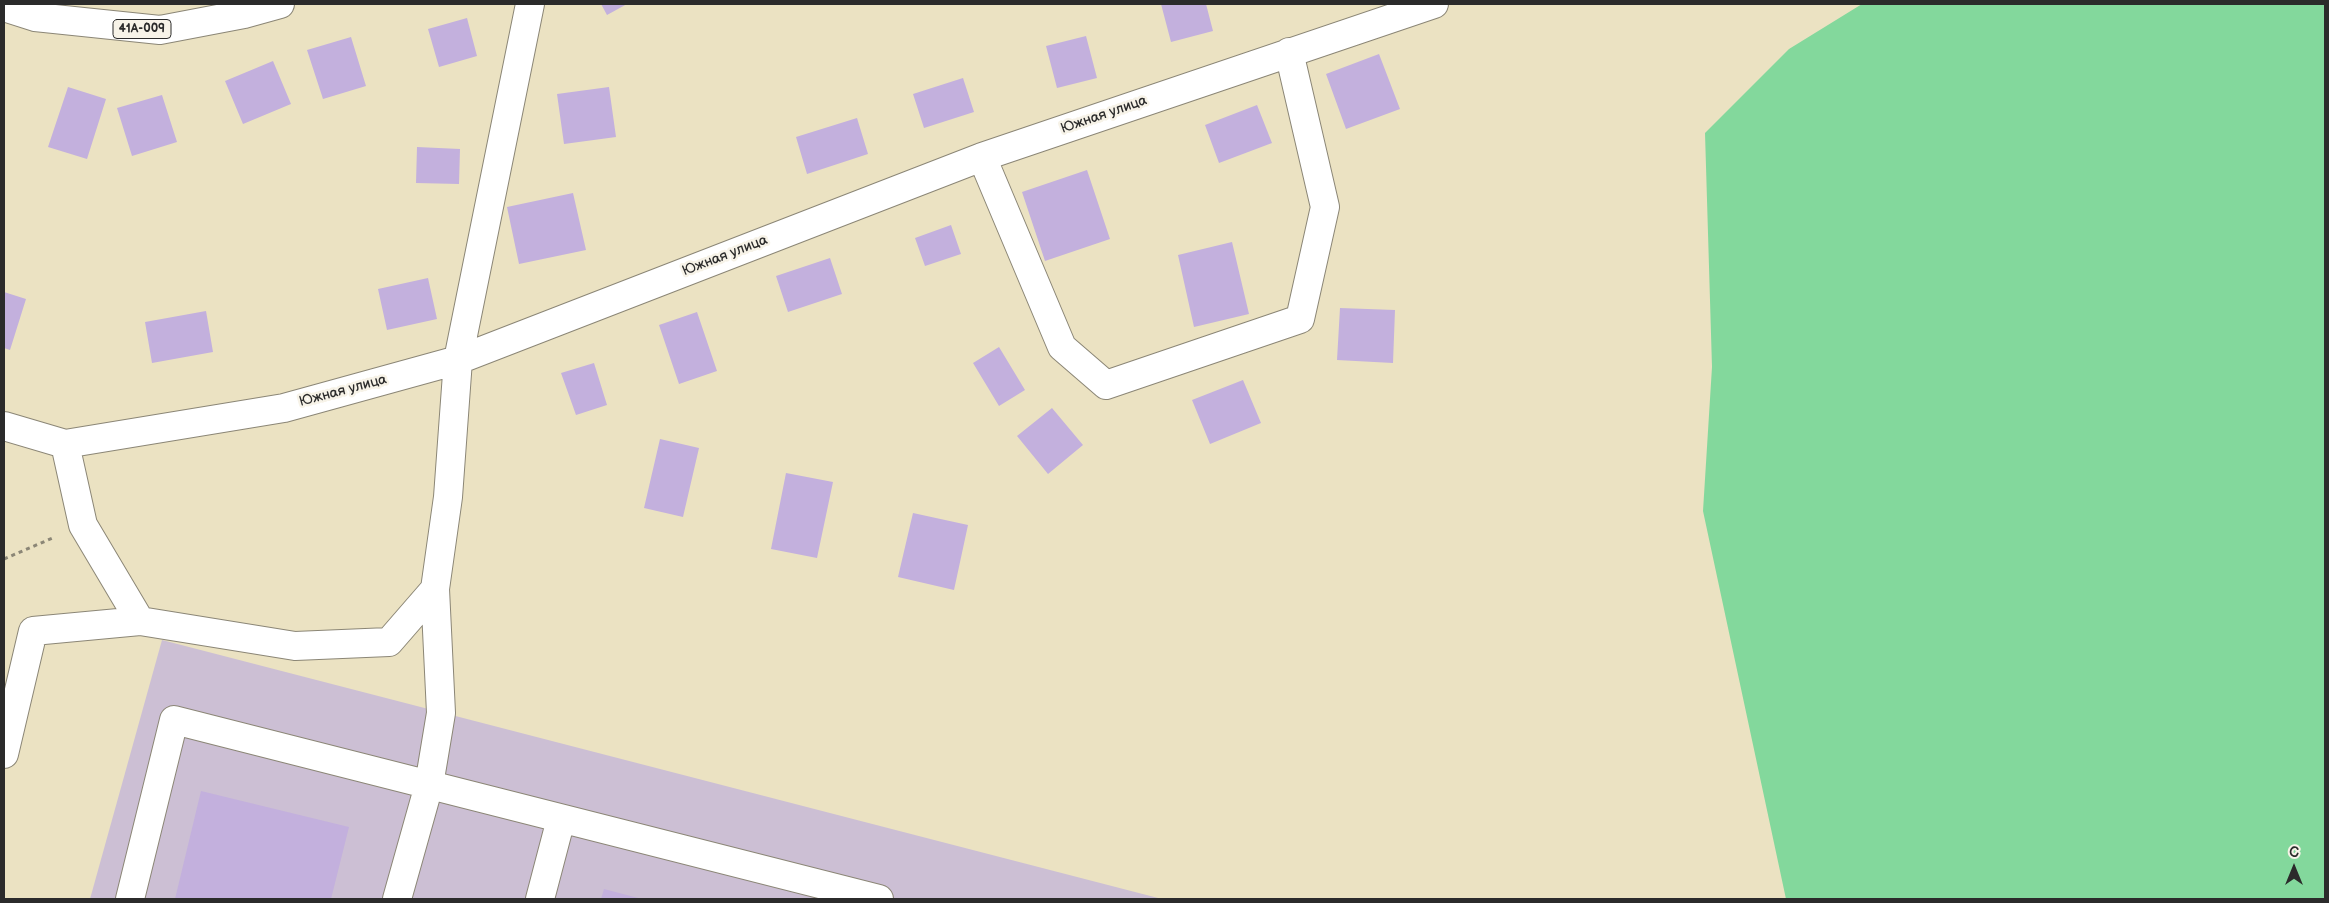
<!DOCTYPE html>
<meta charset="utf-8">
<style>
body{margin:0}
#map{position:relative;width:2329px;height:903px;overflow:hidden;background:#ebe2c2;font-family:"Balsamiq Sans",sans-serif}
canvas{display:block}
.frame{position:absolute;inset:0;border:5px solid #2b2b2b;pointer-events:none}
.north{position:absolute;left:2269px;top:843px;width:50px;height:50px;-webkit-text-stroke:4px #f7f3e8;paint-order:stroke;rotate:0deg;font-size:14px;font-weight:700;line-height:20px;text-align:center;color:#2b2b2b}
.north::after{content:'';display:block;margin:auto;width:18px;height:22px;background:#2b2b2b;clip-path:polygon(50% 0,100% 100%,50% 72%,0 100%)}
</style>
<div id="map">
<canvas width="2329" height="903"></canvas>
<div class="frame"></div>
<div class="north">С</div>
</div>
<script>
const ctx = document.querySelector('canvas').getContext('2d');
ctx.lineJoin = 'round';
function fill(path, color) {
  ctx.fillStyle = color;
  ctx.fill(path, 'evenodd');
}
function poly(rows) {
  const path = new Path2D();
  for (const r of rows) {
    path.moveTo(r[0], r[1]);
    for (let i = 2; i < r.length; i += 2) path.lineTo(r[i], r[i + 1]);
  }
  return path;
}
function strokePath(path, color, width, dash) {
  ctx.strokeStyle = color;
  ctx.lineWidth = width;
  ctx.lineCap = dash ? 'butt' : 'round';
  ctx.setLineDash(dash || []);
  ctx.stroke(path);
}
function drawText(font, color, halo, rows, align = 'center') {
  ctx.font = font + ' "Balsamiq Sans",sans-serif';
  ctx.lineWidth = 5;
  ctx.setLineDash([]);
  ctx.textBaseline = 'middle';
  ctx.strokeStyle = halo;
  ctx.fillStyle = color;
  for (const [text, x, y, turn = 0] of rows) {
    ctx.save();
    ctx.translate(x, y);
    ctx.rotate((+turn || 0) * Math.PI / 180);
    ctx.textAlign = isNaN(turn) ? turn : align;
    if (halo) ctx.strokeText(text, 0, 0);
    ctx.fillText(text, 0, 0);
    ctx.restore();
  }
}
fill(poly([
 [162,640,1162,899,90,899]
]), '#ccbfd4');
fill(poly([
 [1862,4,2325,4,2325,899,1786,899,1703,511,1712,367,1705,133,1789,49]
]), '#83d89c');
fill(poly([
 [601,4,627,4,607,15],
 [1161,4,1206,4,1213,31,1171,42],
 [467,18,477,56,439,67,428,29],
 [1086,36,1097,78,1057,88,1046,46],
 [351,37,366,86,323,99,307,50],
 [1379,54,1400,109,1346,129,1326,74],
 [273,61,291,104,243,124,225,81],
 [963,78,974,112,924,128,913,94],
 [68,87,106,99,87,159,48,147],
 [609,87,616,137,564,144,557,94],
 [162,95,177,142,132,156,117,108],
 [1257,105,1272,143,1219,163,1205,125],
 [857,118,868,154,807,174,796,137],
 [417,147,460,149,459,184,416,183],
 [1087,170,1110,239,1045,261,1022,192],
 [573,193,586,250,519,264,507,207],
 [951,225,961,254,925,266,915,238],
 [1232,242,1249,314,1194,327,1178,255],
 [830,258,842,294,788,312,776,276],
 [428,278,437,319,387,330,378,289],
 [4,292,26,299,10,350,4,348],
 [1340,308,1395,310,1393,363,1337,360],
 [206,311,213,352,152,363,145,322],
 [697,312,717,371,679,384,659,325],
 [999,347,1025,390,999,406,973,363],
 [594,363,607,405,576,415,561,373],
 [1243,380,1261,423,1210,444,1192,400],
 [1052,408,1083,445,1048,474,1017,436],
 [660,439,699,448,683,517,644,508],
 [786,473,833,482,817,558,771,549],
 [913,513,968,525,954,590,898,577],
 [201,791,349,827,331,899,175,899],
 [604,889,642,899,601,899]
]), '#c3b0dd');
const minor = poly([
 [982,157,1062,347,1106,385,1300,319,1325,207,1289,52],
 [4,426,65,444,284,408,458,360,982,157,1434,4],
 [65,444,83,525,140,621,295,646,389,642,435,589,448,497,458,360,530,4],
 [4,754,33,631,140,621],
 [130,899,174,720,879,899],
 [397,899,429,785,441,713,435,589],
 [540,899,561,819]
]);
const major = poly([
 [4,7,35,17,160,30,244,14,280,4]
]);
strokePath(minor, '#8b8676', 30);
strokePath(major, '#8b8676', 30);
strokePath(poly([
 [4,559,55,537]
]), '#8b8676', 3, [4, 4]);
strokePath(minor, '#fff', 28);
strokePath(major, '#fff', 28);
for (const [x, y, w] of [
 [142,29,58]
]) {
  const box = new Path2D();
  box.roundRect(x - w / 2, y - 9.5, w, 19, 4);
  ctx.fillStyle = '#f7f3e8';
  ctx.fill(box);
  strokePath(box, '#2b2b2b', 1);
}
drawText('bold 12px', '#2b2b2b', null, [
 ["41А-009",142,29]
]);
drawText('14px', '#2b2b2b', '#f7f3e8', [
 ["Южная улица",1104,115,-19],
 ["Южная улица",725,256,-21],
 ["Южная улица",343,391,-15]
]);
</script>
